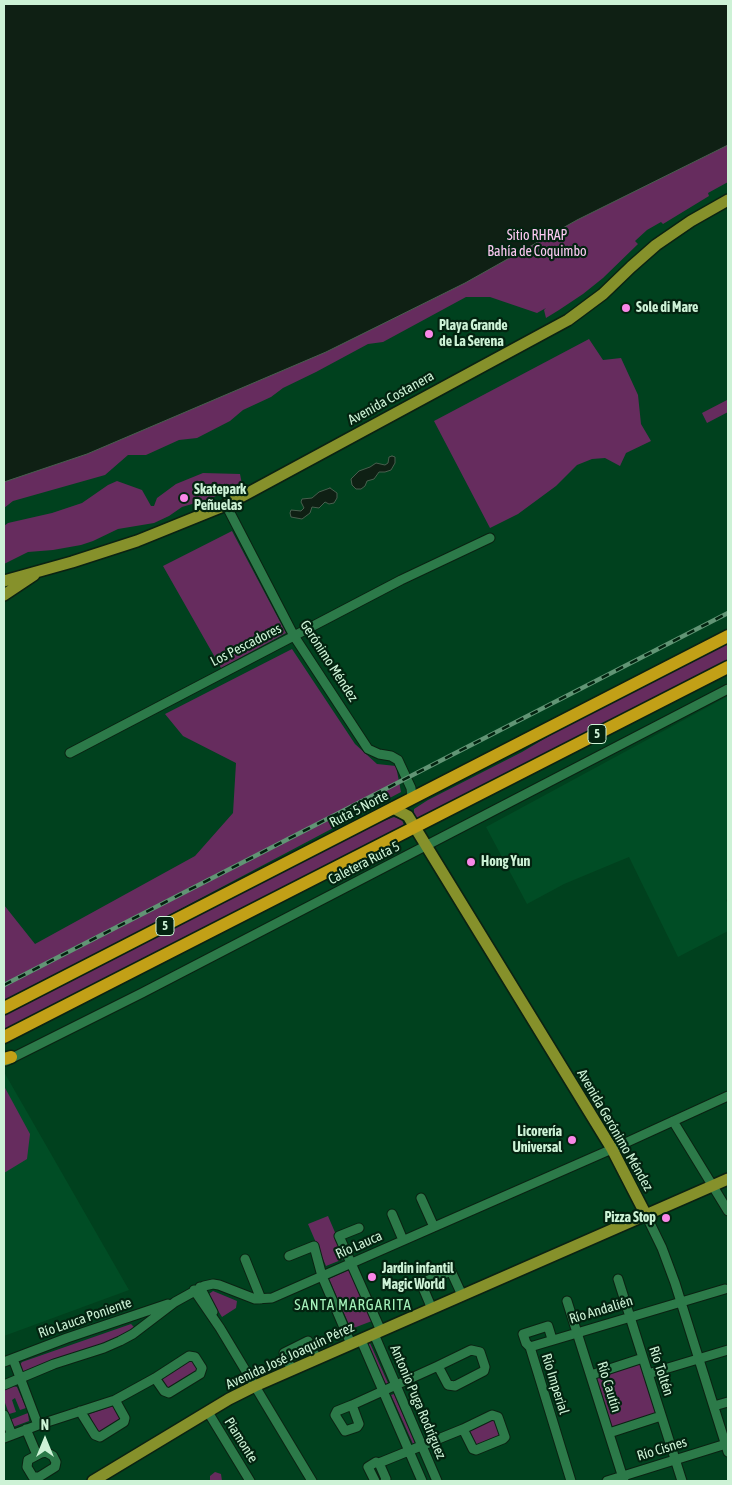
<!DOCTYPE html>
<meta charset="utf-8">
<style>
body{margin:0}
#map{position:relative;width:732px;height:1485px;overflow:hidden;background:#00411e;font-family:"Asap Condensed",sans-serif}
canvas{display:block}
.frame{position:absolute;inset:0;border:5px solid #cdf2d6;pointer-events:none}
.north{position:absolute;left:20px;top:1415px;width:50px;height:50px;-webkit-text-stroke:4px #032310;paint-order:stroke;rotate:0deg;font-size:14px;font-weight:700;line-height:20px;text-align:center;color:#cdf2d6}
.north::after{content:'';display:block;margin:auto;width:18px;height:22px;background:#cdf2d6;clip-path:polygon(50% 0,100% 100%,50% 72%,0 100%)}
</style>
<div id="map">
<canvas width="732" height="1485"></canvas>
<div class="frame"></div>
<div class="north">N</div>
</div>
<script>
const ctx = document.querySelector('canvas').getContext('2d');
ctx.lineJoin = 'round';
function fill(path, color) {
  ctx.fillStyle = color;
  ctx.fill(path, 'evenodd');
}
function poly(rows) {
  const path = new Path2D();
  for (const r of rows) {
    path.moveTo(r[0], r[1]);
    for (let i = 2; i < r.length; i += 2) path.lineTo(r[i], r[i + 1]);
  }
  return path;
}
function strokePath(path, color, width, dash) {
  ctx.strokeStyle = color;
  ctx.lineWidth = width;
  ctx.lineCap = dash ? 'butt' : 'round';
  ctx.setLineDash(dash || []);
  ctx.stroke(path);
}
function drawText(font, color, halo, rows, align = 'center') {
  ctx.font = font + ' "Asap Condensed",sans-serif';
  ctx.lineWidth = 4.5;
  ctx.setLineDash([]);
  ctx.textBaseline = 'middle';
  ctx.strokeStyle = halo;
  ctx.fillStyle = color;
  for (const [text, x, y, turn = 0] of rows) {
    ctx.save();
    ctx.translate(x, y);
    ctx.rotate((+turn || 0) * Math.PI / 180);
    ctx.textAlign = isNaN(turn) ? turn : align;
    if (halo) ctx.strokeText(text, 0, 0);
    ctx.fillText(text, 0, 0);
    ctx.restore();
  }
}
fill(poly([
 [728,696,728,899,726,900,728,905,728,931,678,957,629,857,564,884,527,904,486,827],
 [4,1072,129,1290,4,1336]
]), '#004d25');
fill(poly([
 [728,67,728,182,708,193,709,196,663,224,661,222,647,230,635,241,638,244,603,278,583,294,559,310,546,318,544,310,546,308,537,313,490,297,466,297,383,342,368,344,316,372,283,388,271,397,243,410,230,421,197,438,179,440,146,455,128,455,105,475,13,501,4,508,4,426],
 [589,339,603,360,621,358,638,395,641,424,651,441,626,453,620,466,605,458,592,459,577,465,556,486,518,514,490,528,434,421],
 [727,400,728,412,707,423,702,413],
 [203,473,240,474,242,484,212,498,182,507,169,516,154,523,118,529,93,541,81,545,53,550,28,552,4,564,4,526,8,523,52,513,82,503,108,485,117,481,142,490,151,506,154,506,157,498,176,484],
 [232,531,286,633,221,668,163,566],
 [728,643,728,663,416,821,414,816,414,809,428,800,522,752,576,720],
 [292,649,355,744,377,764,396,766,401,792,122,940,4,1001,4,905,35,944,195,856,233,813,236,763,183,736,165,714],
 [394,817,402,820,404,825,4,1031,4,1015,378,823],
 [4,1086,30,1134,27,1159,4,1173],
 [328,1216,346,1258,326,1266,308,1224],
 [349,1270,372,1321,351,1329,329,1279],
 [213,1291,237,1301,236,1308,222,1317,209,1296,209,1294],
 [131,1324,136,1329,122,1337,25,1372,21,1370,19,1366,22,1362],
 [369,1341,388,1383,386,1385,367,1343],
 [190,1360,193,1360,198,1371,168,1389,162,1379,163,1376],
 [641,1363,657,1414,610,1429,594,1378],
 [13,1386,17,1387,26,1408,20,1410,15,1398,12,1400,16,1412,9,1414,4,1400,4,1390],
 [394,1394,415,1442,413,1444,391,1395],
 [113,1406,120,1418,120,1420,100,1433,97,1432,89,1414],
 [28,1413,29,1421,13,1427,10,1420],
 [494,1417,502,1436,477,1448,467,1429],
 [215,1472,221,1474,222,1481,210,1481,210,1476]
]), '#662c5e');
const water = poly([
 [4,4,728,4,728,145,577,220,465,283,326,352,87,454,4,482,4,4],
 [392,456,395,457,395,463,391,470,385,472,379,472,374,479,367,481,365,486,361,489,356,489,352,485,351,479,359,471,370,467,376,463,385,465,388,463,389,457,392,456],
 [330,488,337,493,337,498,334,503,329,504,325,502,319,508,312,507,310,513,302,519,291,517,290,513,291,510,301,511,304,508,301,502,302,499,312,498,319,492,330,488]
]);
fill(water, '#0f2014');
strokePath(water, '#485f4e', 1);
const minor = poly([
 [226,505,294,636,368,749,379,754,391,756,398,760,411,788,412,798],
 [70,753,401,580,490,538],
 [6,1061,142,993,728,689],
 [673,1121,728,1211],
 [421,1198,434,1227],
 [392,1214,403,1240],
 [646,1215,662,1248,675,1283,728,1452],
 [359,1228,339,1236,381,1331],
 [289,1256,314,1246,322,1276,351,1344],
 [245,1259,261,1299],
 [618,1279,682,1481],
 [200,1287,213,1312],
 [194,1290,220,1328,312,1481],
 [567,1301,624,1481],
 [432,1309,421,1283,451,1271,462,1295],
 [374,1334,437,1481],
 [552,1339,548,1326,523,1334,526,1343,530,1347,571,1481],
 [361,1340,422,1481],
 [530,1347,725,1289],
 [471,1350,480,1352,485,1367,484,1371,455,1386,448,1385,438,1366,471,1350],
 [13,1359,38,1425],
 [4,1362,67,1338,168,1304],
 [292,1370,284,1353,308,1341,317,1359],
 [648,1374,728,1350],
 [591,1375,643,1358],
 [4,1385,54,1364,104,1348,120,1341,133,1334,175,1302,204,1286,213,1284,219,1285,255,1299,272,1298,612,1149,728,1096],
 [352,1405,438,1366],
 [352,1405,359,1424,357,1427,345,1431,335,1415,337,1411,352,1405],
 [714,1406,728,1402],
 [80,1411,95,1435,100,1437,124,1422,125,1418,115,1400],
 [208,1412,250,1481],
 [4,1415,12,1435],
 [26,1429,37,1455],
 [609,1433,661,1416],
 [4,1438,38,1425,115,1400,155,1378,189,1356,195,1357,202,1368,200,1374,169,1393,164,1391,155,1378],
 [46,1452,53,1456,56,1462,55,1467,39,1477,33,1477,27,1467,28,1460,41,1453,46,1452],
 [379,1463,463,1429,492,1415,498,1417,505,1437,503,1439,476,1450,473,1449,463,1429],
 [375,1481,368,1467,376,1462,379,1463,386,1479,385,1481],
 [607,1481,726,1444]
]);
const major = poly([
 [4,581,72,562,137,541,226,505,568,320,603,294,631,267,656,245,691,221,728,200],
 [4,595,34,575],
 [393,808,408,816,612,1149,646,1215],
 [93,1481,229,1399,255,1386,728,1179]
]);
const highway = poly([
 [4,1008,728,636],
 [4,1037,728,667],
 [4,1059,11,1057]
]);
strokePath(minor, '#0a2212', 11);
strokePath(major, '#0a2212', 14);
strokePath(highway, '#0a2212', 15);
strokePath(minor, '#2c7a49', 9);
strokePath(major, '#86912b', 11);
strokePath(highway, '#c2a017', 12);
const rail = poly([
 [4,985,728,613]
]);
strokePath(rail, '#619575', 4.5);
strokePath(rail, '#032310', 2.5, [8]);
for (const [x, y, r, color] of [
 [626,308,5,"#f987e8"],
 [429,334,5,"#f987e8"],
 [184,498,5,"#f987e8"],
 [471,862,5,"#f987e8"],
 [572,1140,5,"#f987e8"],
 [666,1218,5,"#f987e8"],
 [372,1277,5,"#f987e8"]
]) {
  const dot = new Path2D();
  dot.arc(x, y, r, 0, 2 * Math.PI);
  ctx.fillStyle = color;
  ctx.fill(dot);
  strokePath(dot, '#032310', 2);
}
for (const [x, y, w] of [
 [597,734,18],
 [165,926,18]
]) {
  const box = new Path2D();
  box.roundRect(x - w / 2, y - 9.5, w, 19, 4);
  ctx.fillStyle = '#032310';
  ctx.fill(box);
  strokePath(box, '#cdf2d6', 1);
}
drawText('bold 12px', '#cdf2d6', null, [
 ["5",597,734],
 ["5",165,926]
]);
drawText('14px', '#fcc9f2', '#032310', [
 ["Sitio RHRAP",537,236],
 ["Bahía de Coquimbo",537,252]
]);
drawText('bold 14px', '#cdf2d6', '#032310', [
 ["Sole di Mare",636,308],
 ["Playa Grande",439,326],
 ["de La Serena",439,342],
 ["Skatepark",194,490],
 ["Peñuelas",194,506],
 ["Hong Yun",481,862],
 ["Licorería",562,1132,"right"],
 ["Universal",562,1148,"right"],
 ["Pizza Stop",656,1218,"right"],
 ["Jardin infantil",382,1269],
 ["Magic World",382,1285]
], 'left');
drawText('14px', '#cdf2d6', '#032310', [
 ["Avenida Costanera",391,398,-29],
 ["Los Pescadores",246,645,-27],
 ["Gerónimo Méndez",329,661,57],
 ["Ruta 5 Norte",359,809,-27],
 ["Caletera Ruta 5",364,863,-27],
 ["Avenida Gerónimo Méndez",615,1130,60],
 ["Río Lauca",359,1245,-24],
 ["Río Andalién",601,1310,-17],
 ["Río Lauca Poniente",85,1318,-19],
 ["Avenida José Joaquín Pérez",290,1356,-25],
 ["Río Toltén",661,1371,72],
 ["Río Imperial",555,1384,73],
 ["Río Cautín",609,1387,73],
 ["Antonio Puga Rodríguez",418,1402,67],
 ["Piamonte",241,1440,58],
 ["Río Cisnes",662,1449,-17]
]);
ctx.letterSpacing = '1px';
drawText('15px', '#a5f2bb', '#032310', [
 ["SANTA MARGARITA",353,1305]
]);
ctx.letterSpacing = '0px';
</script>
